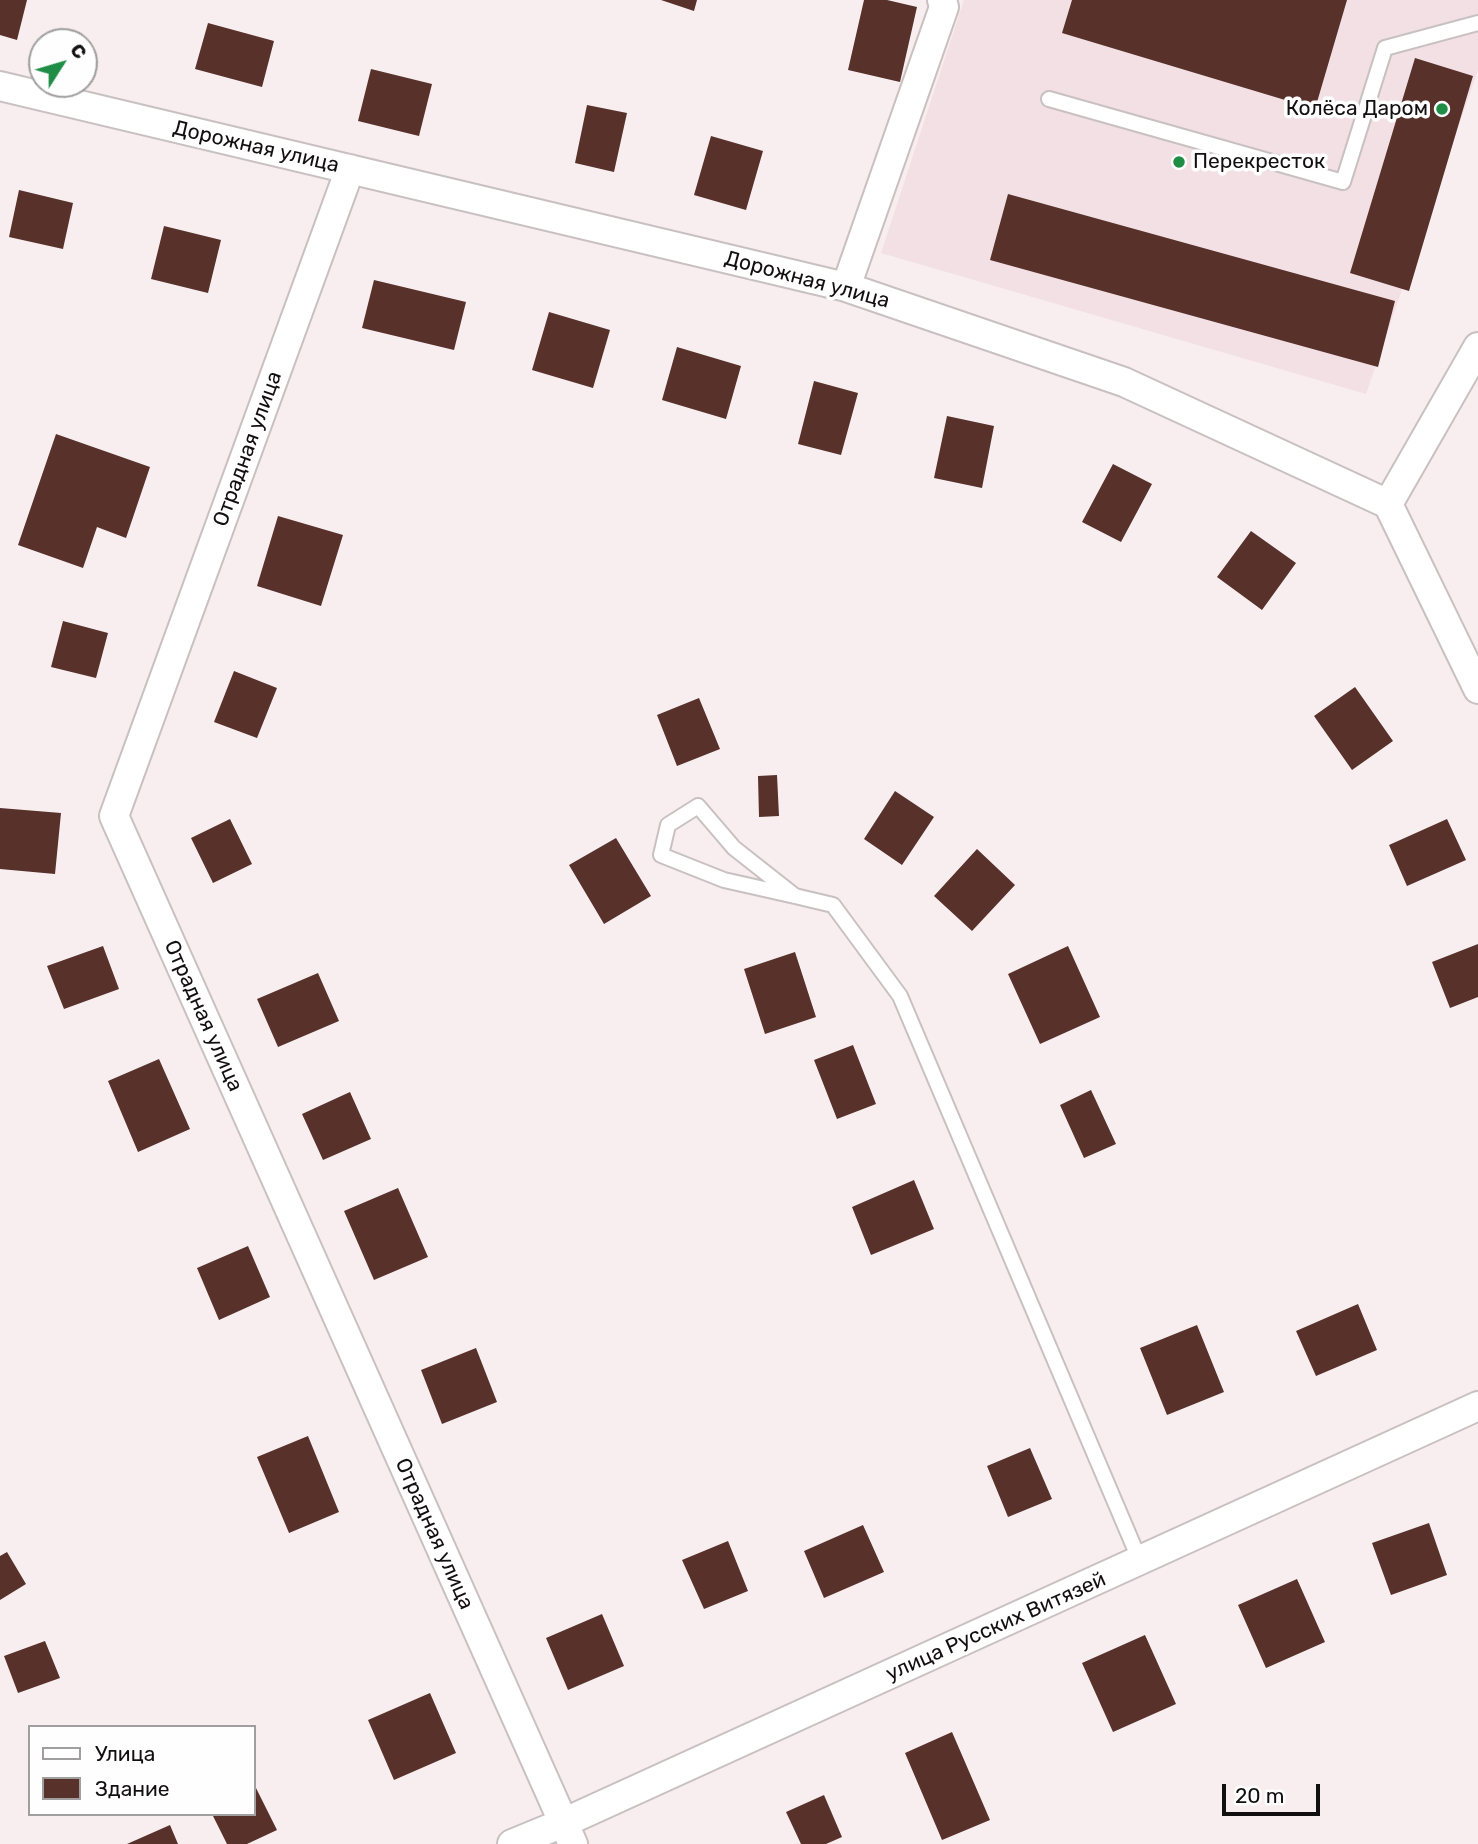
<!DOCTYPE html>
<meta charset="utf-8">
<style>
body{margin:0}
#map{position:relative;width:1478px;height:1844px;overflow:hidden;background:#f8eef0;font-family:Rubik,sans-serif}
canvas{display:block}
.legend{position:absolute;left:28px;top:1725px;width:228px;height:91px;box-sizing:border-box;background:#fefefe;border:2px solid #a09e9f;margin:0;padding:9px 12px;list-style:none;font-size:21px;color:#120f10}
.legend li{display:flex;align-items:center;gap:14px;height:35px}
.legend b{width:35px;border:2px solid #a09e9f}
.north{position:absolute;left:28px;top:28px;width:70px;height:70px;box-sizing:border-box;background:#fefefe;border:2px solid #a09e9f;border-radius:50%;rotate:53deg;font-size:19px;font-weight:700;line-height:28px;text-align:center;color:#120f10}
.north::after{content:'';display:block;margin:auto;width:24px;height:32px;background:#1f8d45;clip-path:polygon(50% 0,100% 100%,50% 72%,0 100%)}
.scale{position:absolute;left:1222px;top:1784px;width:98px;height:32px;box-sizing:border-box;border:4px solid #120f10;border-top:0;padding-left:9px;font-size:21px;line-height:24px;white-space:nowrap;color:#120f10;-webkit-text-stroke:5px #fefefe;paint-order:stroke}
</style>
<div id="map">
<canvas width="1478" height="1844"></canvas>
<ul class="legend">
<li><b style="height:9px;background:#fff"></b>Улица</li>
<li><b style="height:19px;background:#57312a"></b>Здание</li>
</ul>
<div class="north">С</div>
<div class="scale">20 m</div>
</div>
<script>
const ctx = document.querySelector('canvas').getContext('2d');
ctx.lineJoin = 'round';
function fill(path, color) {
  ctx.fillStyle = color;
  ctx.fill(path, 'evenodd');
}
function poly(rows) {
  const path = new Path2D();
  for (const r of rows) {
    path.moveTo(r[0], r[1]);
    for (let i = 2; i < r.length; i += 2) path.lineTo(r[i], r[i + 1]);
  }
  return path;
}
function strokePath(path, color, width, dash) {
  ctx.strokeStyle = color;
  ctx.lineWidth = width;
  ctx.lineCap = dash ? 'butt' : 'round';
  ctx.setLineDash(dash || []);
  ctx.stroke(path);
}
function drawText(font, color, halo, rows, align = 'center') {
  ctx.font = font + ' Rubik,sans-serif';
  ctx.lineWidth = 7;
  ctx.setLineDash([]);
  ctx.textBaseline = 'middle';
  ctx.strokeStyle = halo;
  ctx.fillStyle = color;
  for (const [text, x, y, turn = 0] of rows) {
    ctx.save();
    ctx.translate(x, y);
    ctx.rotate((+turn || 0) * Math.PI / 180);
    ctx.textAlign = isNaN(turn) ? turn : align;
    if (halo) ctx.strokeText(text, 0, 0);
    ctx.fillText(text, 0, 0);
    ctx.restore();
  }
}
fill(poly([
 [964,0,1478,0,1478,70,1366,394,881,253]
]), '#f2e0e4');
fill(poly([
 [0,0,27,0,17,40,0,35],
 [661,0,697,0,694,11],
 [864,0,887,0,917,7,900,82,848,70],
 [1072,0,1347,0,1315,109,1062,33],
 [208,23,274,41,262,87,195,69],
 [1415,58,1473,76,1409,291,1350,273],
 [371,69,432,84,419,136,358,121],
 [587,105,627,113,614,172,575,163],
 [711,136,763,151,746,210,694,195],
 [19,190,73,203,63,249,9,237],
 [1008,194,1395,301,1378,367,990,260],
 [164,226,221,240,208,293,151,279],
 [374,280,466,302,454,350,362,328],
 [549,312,610,330,593,388,532,370],
 [677,347,741,366,726,419,662,400],
 [814,381,858,393,841,455,798,444],
 [947,416,994,426,982,488,934,478],
 [56,434,150,467,126,538,97,527,83,568,18,545],
 [1113,464,1152,484,1121,542,1082,522],
 [278,516,343,535,321,606,257,586],
 [1251,531,1296,563,1262,610,1217,577],
 [63,621,108,633,96,678,51,667],
 [234,671,277,688,257,738,214,722],
 [1355,687,1393,741,1352,770,1314,716],
 [699,698,720,749,677,766,657,715],
 [777,775,779,816,759,817,758,776],
 [895,791,934,817,902,865,864,839],
 [0,808,61,813,55,874,0,869],
 [230,819,252,864,213,883,191,838],
 [1447,819,1466,860,1407,886,1389,845],
 [616,838,651,896,604,924,569,865],
 [977,849,1015,885,972,931,934,896],
 [1478,944,1478,997,1450,1008,1432,962],
 [103,946,119,989,64,1009,47,966],
 [1068,946,1100,1017,1040,1044,1008,974],
 [795,952,816,1017,765,1034,744,969],
 [318,973,339,1021,278,1047,257,999],
 [853,1045,876,1104,837,1119,814,1060],
 [159,1059,190,1129,138,1152,108,1081],
 [1091,1090,1116,1144,1084,1158,1060,1105],
 [350,1092,371,1139,323,1160,302,1114],
 [914,1180,934,1229,871,1255,852,1207],
 [398,1188,428,1257,374,1280,344,1211],
 [248,1246,270,1297,219,1320,197,1268],
 [1358,1304,1377,1350,1316,1376,1296,1331],
 [1197,1325,1224,1392,1167,1415,1140,1348],
 [476,1348,497,1402,442,1424,421,1370],
 [308,1436,339,1512,289,1533,257,1457],
 [1030,1448,1052,1499,1008,1517,987,1466],
 [1429,1523,1447,1575,1391,1595,1372,1543],
 [863,1525,884,1572,824,1598,804,1551],
 [728,1541,748,1591,704,1609,682,1560],
 [7,1552,26,1584,0,1600,0,1556],
 [1297,1579,1325,1642,1266,1668,1238,1605],
 [602,1614,624,1666,568,1690,546,1638],
 [1145,1635,1176,1704,1113,1732,1082,1663],
 [45,1641,60,1678,18,1693,4,1656],
 [430,1693,456,1753,394,1780,368,1720],
 [952,1732,990,1820,942,1840,905,1753],
 [254,1784,277,1830,247,1844,227,1844,212,1814,254,1814],
 [824,1795,842,1837,826,1844,801,1844,786,1812],
 [170,1825,178,1844,127,1844]
]), '#57312a');
const lane = poly([
 [1049,99,1343,182,1385,48,1478,23],
 [795,896,734,848,698,806,668,825,661,855,724,880,795,896,833,905,900,996,1140,1561]
]);
const street = poly([
 [0,86,846,287,1124,382,1388,504,1478,689],
 [350,169,114,816,573,1844],
 [846,287,944,7,942,0],
 [1388,504,1478,347],
 [512,1844,563,1823,1478,1406]
]);
strokePath(lane, '#c9c0c2', 18);
strokePath(street, '#c9c0c2', 32);
strokePath(lane, '#fff', 14);
strokePath(street, '#fff', 28);
for (const [x, y, r, color] of [
 [1442,109,7,"#1f8d45"],
 [1179,162,7,"#1f8d45"]
]) {
  const dot = new Path2D();
  dot.arc(x, y, r, 0, 2 * Math.PI);
  ctx.fillStyle = color;
  ctx.fill(dot);
  strokePath(dot, '#fefefe', 2.5);
}
drawText('21px', '#120f10', '#fefefe', [
 ["Колёса Даром",1428,109],
 ["Перекресток",1193,162,"left"]
], 'right');
drawText('21px', '#120f10', '#fefefe', [
 ["Дорожная улица",256,147,13],
 ["Дорожная улица",807,280,15],
 ["Отрадная улица",248,449,-70],
 ["Отрадная улица",203,1016,66],
 ["Отрадная улица",434,1534,66],
 ["улица Русских Витязей",996,1627,-24]
]);
</script>
